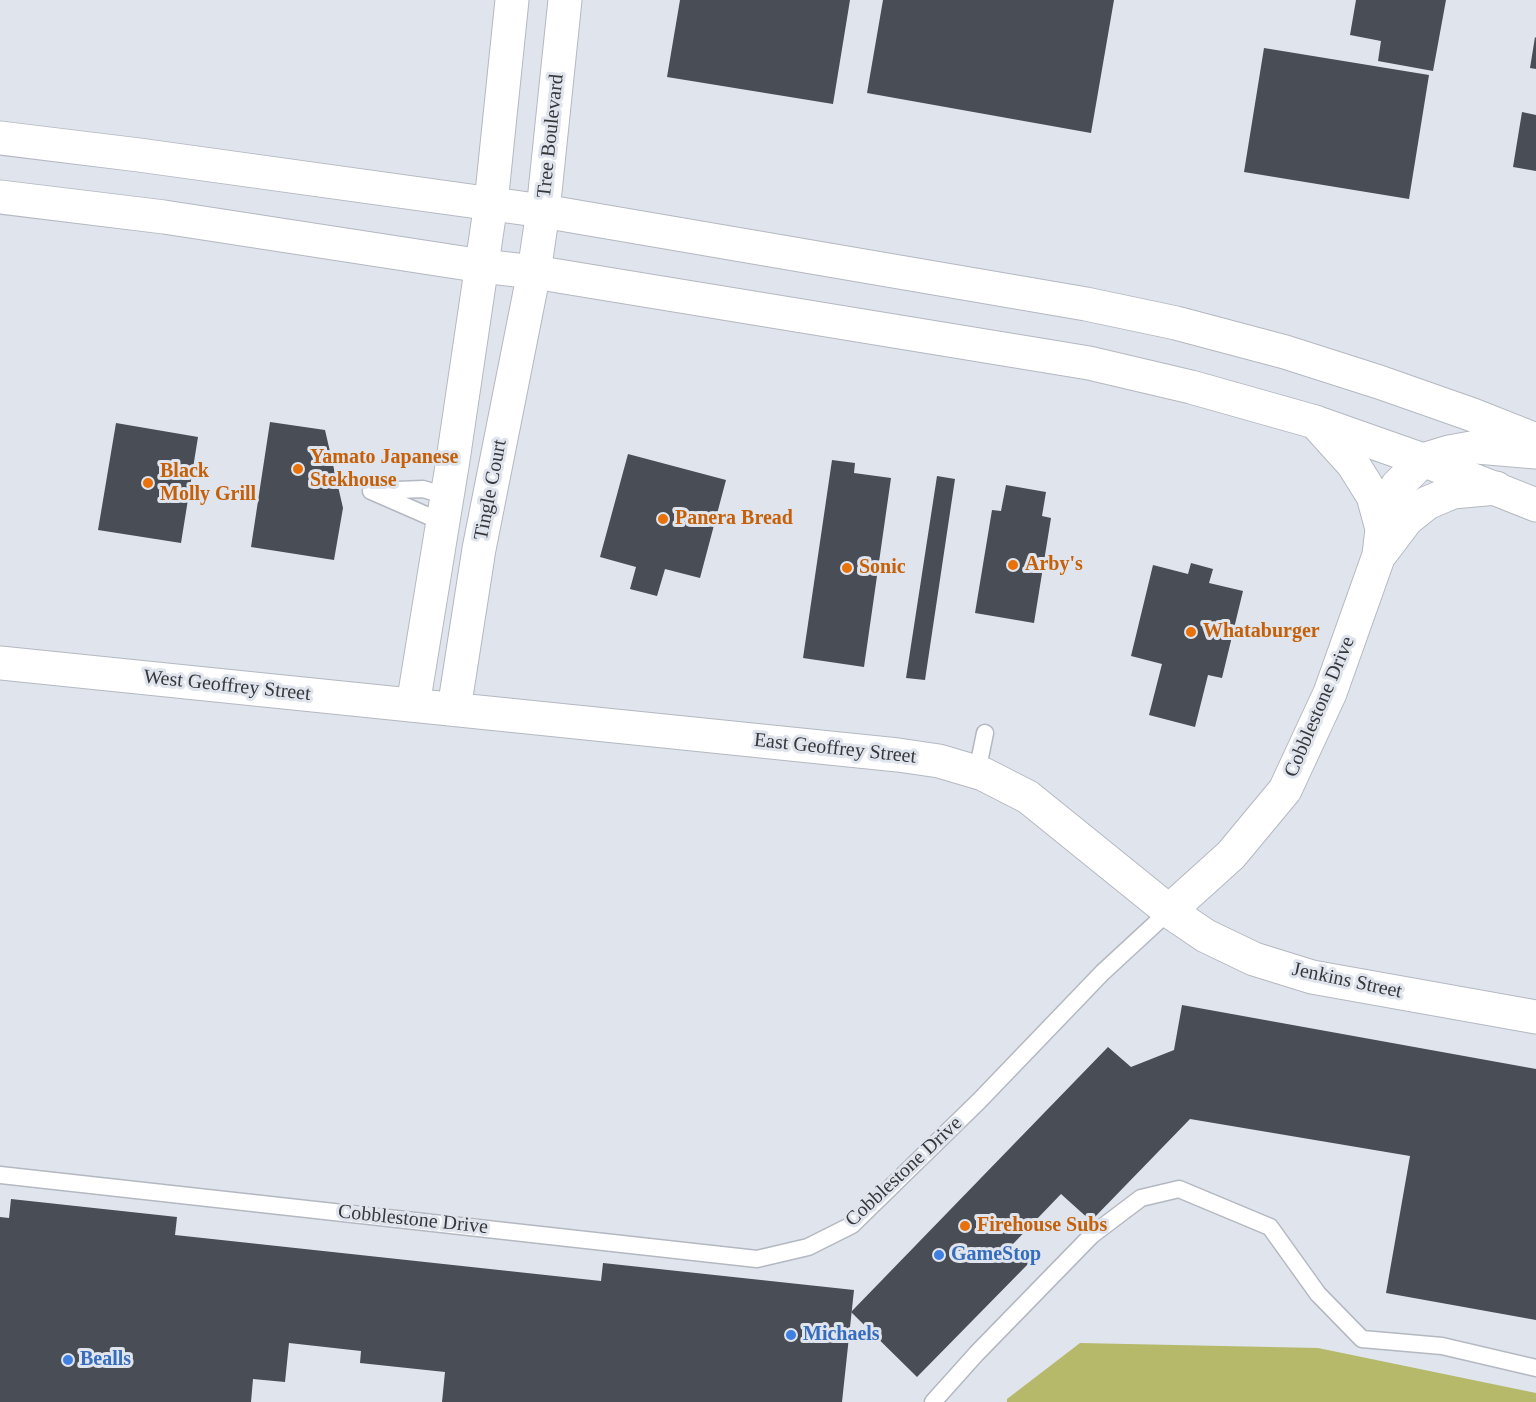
<!DOCTYPE html>
<style>
body{margin:0}
canvas{display:block;background:#dfe4ed}
</style>
<canvas width="1536" height="1402"></canvas>
<script>
const ctx = document.querySelector('canvas').getContext('2d');
ctx.lineJoin = 'round';
function fill(path, color) {
  ctx.fillStyle = color;
  ctx.fill(path, 'evenodd');
}
function poly(rows) {
  const path = new Path2D();
  for (const r of rows) {
    path.moveTo(r[0], r[1]);
    for (let i = 2; i < r.length; i += 2) path.lineTo(r[i], r[i + 1]);
  }
  return path;
}
function strokePath(path, color, width, dash) {
  ctx.strokeStyle = color;
  ctx.lineWidth = width;
  ctx.lineCap = dash ? 'butt' : 'round';
  ctx.setLineDash(dash || []);
  ctx.stroke(path);
}
function drawText(font, color, halo, rows, align = 'center') {
  ctx.font = font + ' Georgia,serif';
  ctx.lineWidth = 6;
  ctx.setLineDash([]);
  ctx.textBaseline = 'middle';
  ctx.strokeStyle = halo;
  ctx.fillStyle = color;
  for (const [text, x, y, turn = 0] of rows) {
    ctx.save();
    ctx.translate(x, y);
    ctx.rotate((+turn || 0) * Math.PI / 180);
    ctx.textAlign = isNaN(turn) ? turn : align;
    if (halo) ctx.strokeText(text, 0, 0);
    ctx.fillText(text, 0, 0);
    ctx.restore();
  }
}
fill(poly([
 [1080,1343,1318,1348,1536,1393,1536,1402,1007,1402,1007,1399]
]), '#b6b96a');
fill(poly([
 [680,0,850,0,833,104,667,77],
 [883,0,1114,0,1091,133,867,93],
 [1356,0,1446,0,1433,71,1378,61,1381,41,1350,35],
 [1535,37,1536,38,1536,69,1530,68],
 [1264,48,1429,75,1409,199,1244,172],
 [1522,112,1536,115,1536,171,1513,167],
 [270,422,325,430,343,508,334,560,251,547],
 [116,423,198,437,181,543,98,530],
 [628,454,726,480,700,578,665,569,657,596,630,589,636,567,600,557],
 [832,460,855,463,854,473,891,478,864,667,803,658],
 [937,476,955,479,925,680,906,678],
 [1006,485,1046,492,1042,516,1051,518,1034,623,975,613,992,510,1001,511],
 [1191,563,1213,569,1209,583,1243,591,1222,678,1208,675,1195,727,1149,715,1162,664,1131,656,1153,565,1188,574],
 [1182,1005,1536,1069,1536,1320,1386,1293,1410,1156,1190,1119,1091,1221,1061,1194,1012,1245,1029,1263,917,1377,851,1312,1108,1047,1131,1067,1174,1050],
 [11,1199,177,1217,175,1235,601,1281,603,1263,854,1290,842,1402,442,1402,445,1372,360,1363,361,1351,289,1343,285,1382,253,1379,251,1402,0,1402,0,1217,9,1218]
]), '#494d55');
const lane = poly([
 [442,522,371,491,423,489,447,496],
 [977,772,985,733],
 [0,1175,757,1259,808,1247,852,1225,979,1101,1103,972,1169,911],
 [933,1402,977,1353,1092,1235,1141,1198,1179,1189,1270,1227,1318,1294,1362,1339,1442,1346,1536,1368]
]);
const street = poly([
 [1315,422,1353,464,1373,496,1382,529],
 [1382,552,1407,519,1427,503,1453,492,1496,488],
 [0,663,898,755,939,761,983,774,1028,797,1169,911,1206,936,1254,959,1312,977,1536,1017],
 [413,705,453,460,491,203,512,0],
 [454,709,479,549,534,272,543,211,565,0],
 [1169,911,1231,855,1285,790,1330,693,1379,555,1382,529,1389,503,1397,486,1423,460]
]);
const primary = poly([
 [0,138,139,155,543,211,1086,304,1176,323,1285,352,1379,382,1473,415,1536,440],
 [0,197,164,217,482,266,534,272,1089,363,1191,387,1315,422,1423,460,1536,505],
 [1423,460,1449,452,1477,447,1536,452]
]);
strokePath(lane, '#b4b8c1', 19);
strokePath(street, '#b4b8c1', 35);
strokePath(primary, '#b4b8c1', 35);
strokePath(lane, '#fff', 16);
strokePath(street, '#fff', 33);
strokePath(primary, '#fff', 33);
for (const [x, y, r, color] of [
 [298,469,6,"#e8710a"],
 [148,483,6,"#e8710a"],
 [663,519,6,"#e8710a"],
 [1013,565,6,"#e8710a"],
 [847,568,6,"#e8710a"],
 [1191,632,6,"#e8710a"],
 [965,1226,6,"#e8710a"],
 [939,1255,6,"#3f7fe0"],
 [791,1335,6,"#3f7fe0"],
 [68,1360,6,"#3f7fe0"]
]) {
  const dot = new Path2D();
  dot.arc(x, y, r, 0, 2 * Math.PI);
  ctx.fillStyle = color;
  ctx.fill(dot);
  strokePath(dot, '#dfe4ed', 2);
}
drawText('20px', '#37383c', '#dfe4ed', [
 ["Tree Boulevard",551,136,-84],
 ["Tingle Court",491,490,-79],
 ["West Geoffrey Street",227,686,6],
 ["Cobblestone Drive",1320,707,-67],
 ["East Geoffrey Street",835,749,6],
 ["Jenkins Street",1347,981,12],
 ["Cobblestone Drive",904,1172,-43],
 ["Cobblestone Drive",413,1220,6]
]);
drawText('bold 20px', '#c56008', '#dfe4ed', [
 ["Yamato Japanese",310,458],
 ["Stekhouse",310,481],
 ["Black",160,472],
 ["Molly Grill",160,495],
 ["Panera Bread",675,519],
 ["Arby's",1025,565],
 ["Sonic",859,568],
 ["Whataburger",1203,632],
 ["Firehouse Subs",977,1226]
], 'left');
drawText('bold 20px', '#366cbe', '#dfe4ed', [
 ["GameStop",951,1255],
 ["Michaels",803,1335],
 ["Bealls",80,1360]
], 'left');
</script>
